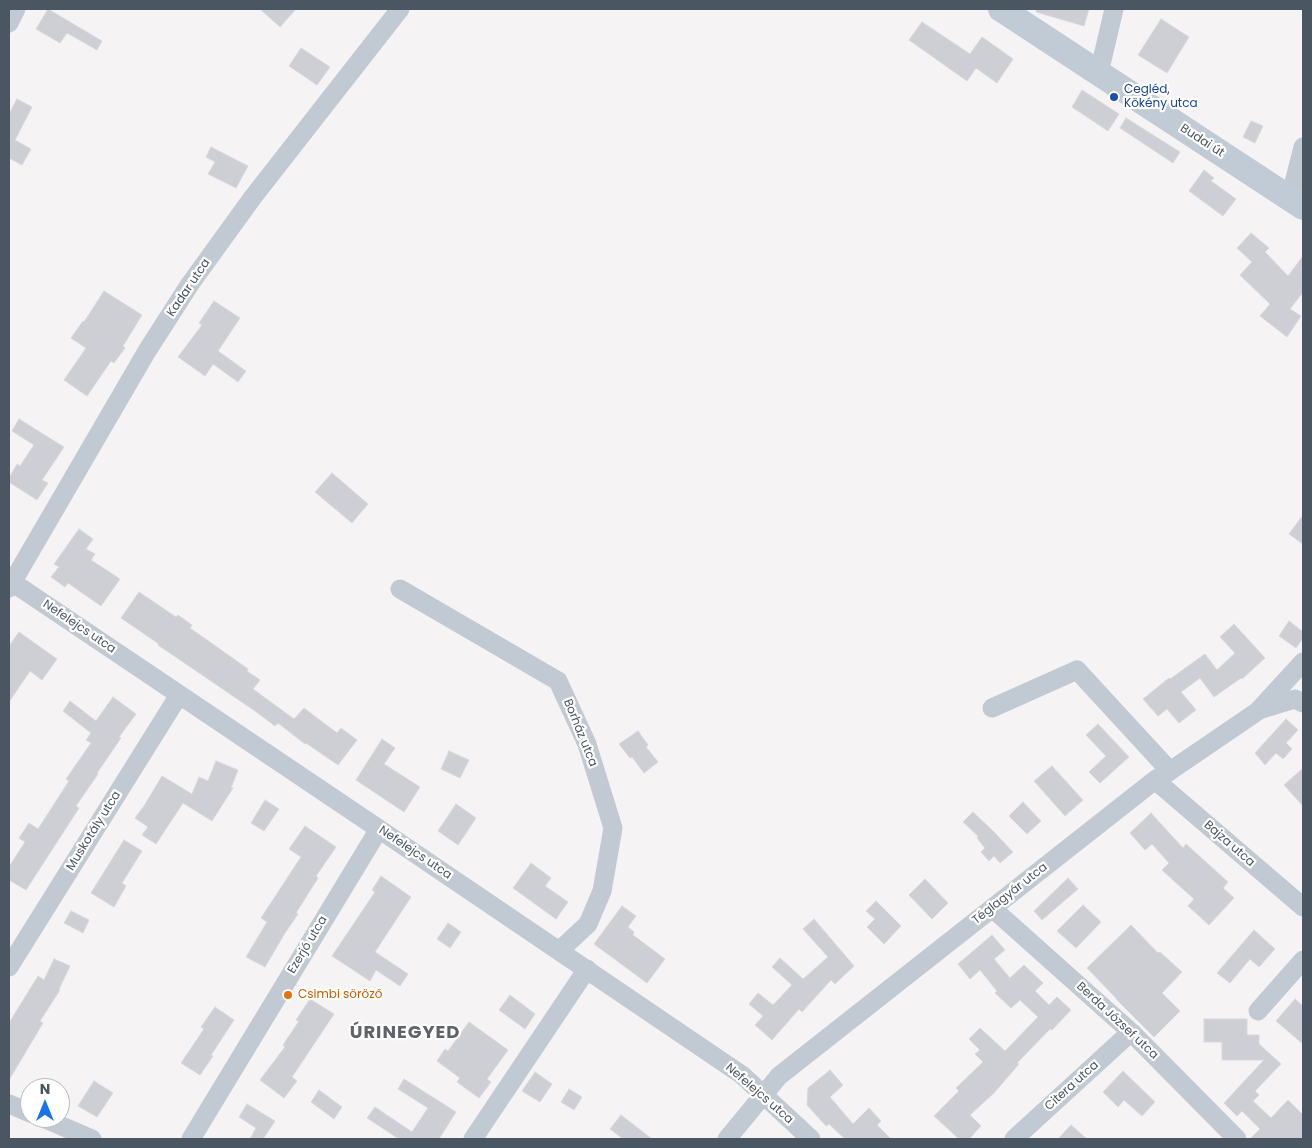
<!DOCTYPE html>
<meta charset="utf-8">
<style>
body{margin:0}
#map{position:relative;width:1312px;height:1148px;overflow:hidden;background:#f5f3f3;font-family:Poppins,sans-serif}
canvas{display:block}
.frame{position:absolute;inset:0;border:10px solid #4a5661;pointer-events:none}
.north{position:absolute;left:20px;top:1078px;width:50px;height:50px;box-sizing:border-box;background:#fff;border:1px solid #b7bbc0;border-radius:50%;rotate:0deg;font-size:14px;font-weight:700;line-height:20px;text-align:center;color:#4a5661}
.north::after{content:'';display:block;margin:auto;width:18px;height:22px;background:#1a73e8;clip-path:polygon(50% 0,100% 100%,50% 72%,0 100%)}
</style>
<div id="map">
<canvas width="1312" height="1148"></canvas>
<div class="frame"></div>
<div class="north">N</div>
</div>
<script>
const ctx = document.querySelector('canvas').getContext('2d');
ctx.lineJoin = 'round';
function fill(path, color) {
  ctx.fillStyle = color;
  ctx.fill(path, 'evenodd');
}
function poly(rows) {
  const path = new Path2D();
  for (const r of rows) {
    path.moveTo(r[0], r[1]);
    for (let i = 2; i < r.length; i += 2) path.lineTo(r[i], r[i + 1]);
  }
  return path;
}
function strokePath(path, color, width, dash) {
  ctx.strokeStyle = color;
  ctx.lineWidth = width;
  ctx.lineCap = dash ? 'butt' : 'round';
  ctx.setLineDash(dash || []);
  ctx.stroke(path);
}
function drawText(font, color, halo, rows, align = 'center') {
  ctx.font = font + ' Poppins,sans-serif';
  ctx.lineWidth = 4.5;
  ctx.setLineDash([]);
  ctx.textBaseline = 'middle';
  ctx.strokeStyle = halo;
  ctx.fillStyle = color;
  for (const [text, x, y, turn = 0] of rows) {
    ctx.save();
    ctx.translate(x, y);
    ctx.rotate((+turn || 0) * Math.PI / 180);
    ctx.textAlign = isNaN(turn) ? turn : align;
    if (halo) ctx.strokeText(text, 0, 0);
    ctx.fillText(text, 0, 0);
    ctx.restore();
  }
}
const building = poly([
 [48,9,102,41,97,50,67,33,60,43,36,29,48,9],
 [260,9,296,9,280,27,260,9],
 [1037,9,1089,9,1084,26,1036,12,1037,9],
 [1161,19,1189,37,1167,73,1138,55,1161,19],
 [922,22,970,54,982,37,1013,59,997,83,976,68,967,81,909,40,922,22],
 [301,48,330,67,317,85,289,66,301,48],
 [1082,90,1119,114,1108,131,1072,107,1082,90],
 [17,99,32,107,15,140,31,149,22,165,9,158,9,114,17,99],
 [1126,118,1180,152,1173,163,1120,128,1126,118],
 [1251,121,1263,126,1255,143,1243,137,1251,121],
 [211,147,248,166,236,188,208,174,215,162,206,157,211,147],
 [1204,170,1214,178,1211,181,1236,199,1223,216,1189,191,1204,170],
 [1251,233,1269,248,1265,252,1288,276,1303,256,1303,292,1290,309,1301,316,1287,337,1260,316,1270,304,1240,275,1252,262,1237,248,1251,233],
 [104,291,142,315,123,346,125,348,114,363,111,361,87,396,64,380,86,348,71,338,83,321,84,322,104,291],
 [214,301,240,318,218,351,246,371,238,382,213,364,205,376,178,357,202,325,199,323,214,301],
 [19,419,64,447,42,480,48,483,37,500,9,482,9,478,17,464,20,466,34,445,12,431,19,419],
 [332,473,368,504,352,523,315,492,332,473],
 [1303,515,1303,544,1289,534,1303,515],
 [79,529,93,539,86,549,95,554,91,560,120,579,101,606,68,583,65,587,51,577,59,567,54,564,79,529],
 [139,592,176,617,178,615,192,625,190,628,248,669,247,671,260,680,253,689,294,719,304,708,337,733,341,728,357,740,338,765,306,743,305,744,278,723,275,726,255,711,158,645,159,644,121,618,139,592],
 [1289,621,1303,632,1303,638,1296,648,1279,636,1289,621],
 [1234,624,1265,658,1242,679,1241,678,1214,697,1200,678,1181,692,1196,710,1179,723,1167,709,1158,716,1143,699,1169,678,1170,679,1205,654,1217,670,1235,653,1220,637,1234,624],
 [19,632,57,659,42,680,30,671,9,702,9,646,19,632],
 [113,697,136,714,119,737,121,738,97,773,98,774,76,806,79,808,26,890,9,880,9,867,25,842,19,838,29,823,38,829,69,781,66,779,91,743,86,740,91,733,63,711,70,701,96,721,113,697],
 [1286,719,1298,730,1286,743,1292,749,1283,759,1276,753,1265,765,1255,753,1286,719],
 [1098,724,1129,757,1100,783,1089,772,1106,756,1086,735,1098,724],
 [638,731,648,745,646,747,658,762,644,773,632,757,630,758,619,744,638,731],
 [382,739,395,748,384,764,420,787,404,812,356,780,382,739],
 [449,751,469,760,460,778,441,769,449,751],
 [216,761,238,770,231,788,233,788,212,821,183,803,156,844,142,835,148,827,135,818,144,806,162,776,192,794,199,777,208,781,216,761],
 [1052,766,1083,800,1065,816,1034,781,1052,766],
 [1303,768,1303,806,1284,785,1303,768],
 [265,800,279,809,264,831,251,823,265,800],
 [1023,802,1041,821,1027,834,1009,816,1023,802],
 [456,804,476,818,458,845,438,831,456,804],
 [973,812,992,830,1013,852,1000,863,994,856,989,861,981,852,985,848,977,838,978,836,963,822,973,812],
 [1151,813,1183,848,1186,844,1228,882,1223,888,1234,898,1209,925,1188,906,1194,899,1162,870,1169,863,1152,844,1145,850,1130,833,1151,813],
 [305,826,336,847,316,876,318,878,296,913,298,914,285,933,265,967,246,957,267,922,261,918,301,857,289,849,305,826],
 [124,840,142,851,122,883,126,886,114,907,91,893,124,840],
 [531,863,551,878,545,886,568,902,556,919,513,888,531,863],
 [381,876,411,897,375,952,408,974,400,986,376,970,370,981,332,956,375,892,372,890,381,876],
 [1068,878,1078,889,1042,920,1034,911,1068,878],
 [925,879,948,903,932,919,909,895,925,879],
 [876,901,901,926,884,944,867,927,875,919,866,911,876,901],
 [1083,905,1101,922,1076,948,1057,931,1083,905],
 [622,906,636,916,628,927,634,932,633,935,665,959,647,983,594,944,622,906],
 [71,911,89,920,83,933,64,923,71,911],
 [814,919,854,966,835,984,831,980,802,1012,799,1009,772,1040,755,1025,763,1016,749,1004,758,993,773,1005,792,985,772,967,780,958,803,979,828,957,803,929,814,919],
 [448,923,461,932,450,948,437,939,448,923],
 [1131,925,1158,953,1160,952,1182,972,1162,993,1180,1011,1154,1037,1116,999,1116,998,1087,968,1131,925],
 [1254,930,1275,949,1259,967,1250,959,1230,983,1217,973,1254,930],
 [992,935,1005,950,994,959,1010,978,1024,965,1043,983,1035,991,1049,1005,1057,997,1071,1010,1052,1030,1050,1029,1017,1063,1019,1064,994,1093,970,1115,981,1126,969,1139,959,1139,934,1116,959,1091,956,1088,983,1062,975,1054,980,1050,969,1039,980,1028,1005,1051,1038,1017,1020,1000,1011,1008,995,993,997,991,980,970,970,979,958,964,992,935],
 [54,959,70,966,59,989,60,990,40,1021,43,1023,9,1080,9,1023,38,976,44,980,54,959],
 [510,995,535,1014,525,1029,499,1010,510,995],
 [310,999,334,1014,292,1077,297,1081,284,1098,260,1080,285,1047,283,1045,299,1021,296,1020,310,999],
 [1295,999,1303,1006,1303,1044,1276,1021,1295,999],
 [215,1007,234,1020,211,1055,213,1056,200,1075,181,1063,204,1029,201,1027,215,1007],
 [1204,1019,1247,1019,1247,1035,1259,1035,1259,1044,1281,1064,1255,1091,1259,1095,1253,1101,1271,1118,1288,1100,1303,1115,1303,1139,1250,1139,1260,1129,1242,1111,1237,1116,1224,1103,1264,1060,1222,1060,1222,1042,1204,1042,1204,1019],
 [469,1022,508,1050,487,1079,491,1082,479,1098,457,1082,460,1078,437,1061,445,1049,448,1051,469,1022],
 [830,1070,843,1085,830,1097,853,1124,869,1108,881,1121,877,1125,891,1139,845,1139,829,1124,826,1126,807,1105,808,1088,830,1070],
 [1123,1071,1155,1102,1142,1116,1124,1100,1118,1107,1103,1092,1123,1071],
 [535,1072,552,1084,540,1102,522,1091,535,1072],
 [404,1079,456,1112,439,1139,399,1139,367,1118,375,1107,412,1132,428,1108,398,1089,404,1079],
 [94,1081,113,1093,97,1117,78,1106,94,1081],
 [569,1089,582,1097,574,1110,561,1102,569,1089],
 [319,1090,342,1107,334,1119,311,1102,319,1090],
 [247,1104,275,1121,263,1139,250,1139,256,1128,239,1117,247,1104],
 [621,1115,652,1139,623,1139,610,1129,621,1115],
 [1071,1125,1087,1139,1058,1139,1071,1125]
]);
fill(building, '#cdcfd5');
strokePath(building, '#d7d9de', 1);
strokePath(poly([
 [9,23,16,9],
 [1099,73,1114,9],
 [1290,198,1303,147],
 [9,580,379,829,742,1075,811,1139],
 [9,588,147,351,190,284,253,197,400,9],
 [400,589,558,681,587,744,613,828,602,891,588,924,559,951],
 [992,708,1077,670,1170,771],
 [1259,710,1295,699,1303,703],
 [1155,780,1303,907],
 [992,908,1131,1032,1237,1139],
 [9,967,179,695],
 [1258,1011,1303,960],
 [9,1104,30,1113],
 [43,1118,92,1139],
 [191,1139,379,829],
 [473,1139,587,969],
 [727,1139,779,1076,1155,780,1170,771,1258,711,1303,662],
 [1014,1139,1131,1032]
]), '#c1cad2', 19);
strokePath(poly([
 [1001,9,1303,207]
]), '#c1cbd6', 26);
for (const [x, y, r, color] of [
 [1114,97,5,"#1a4fb4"],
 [288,995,5,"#e8710a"]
]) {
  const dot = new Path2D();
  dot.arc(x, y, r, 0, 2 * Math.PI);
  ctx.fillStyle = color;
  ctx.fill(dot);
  strokePath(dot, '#fff', 2);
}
drawText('12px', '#164399', '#fff', [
 ["Cegléd,",1124,90],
 ["Kökény utca",1124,104]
], 'left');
drawText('12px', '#4a5661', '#fff', [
 ["Budai út",1202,141,33],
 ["Kadar utca",189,288,-56],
 ["Nefelejcs utca",79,627,34],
 ["Borház utca",580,733,68],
 ["Muskotály utca",94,831,-58],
 ["Bajza utca",1229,844,41],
 ["Nefelejcs utca",415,853,34],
 ["Téglagyár utca",1010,894,-38],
 ["Ezerjó utca",308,945,-59],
 ["Berda József utca",1117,1021,43],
 ["Citera utca",1072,1086,-42],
 ["Nefelejcs utca",759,1094,41]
]);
drawText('12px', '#c56008', '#fff', [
 ["Csimbi söröző",298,995]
], 'left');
ctx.letterSpacing = '1px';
drawText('bold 18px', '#5f6368', '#fff', [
 ["ÚRINEGYED",405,1033]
]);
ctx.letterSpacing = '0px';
</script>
